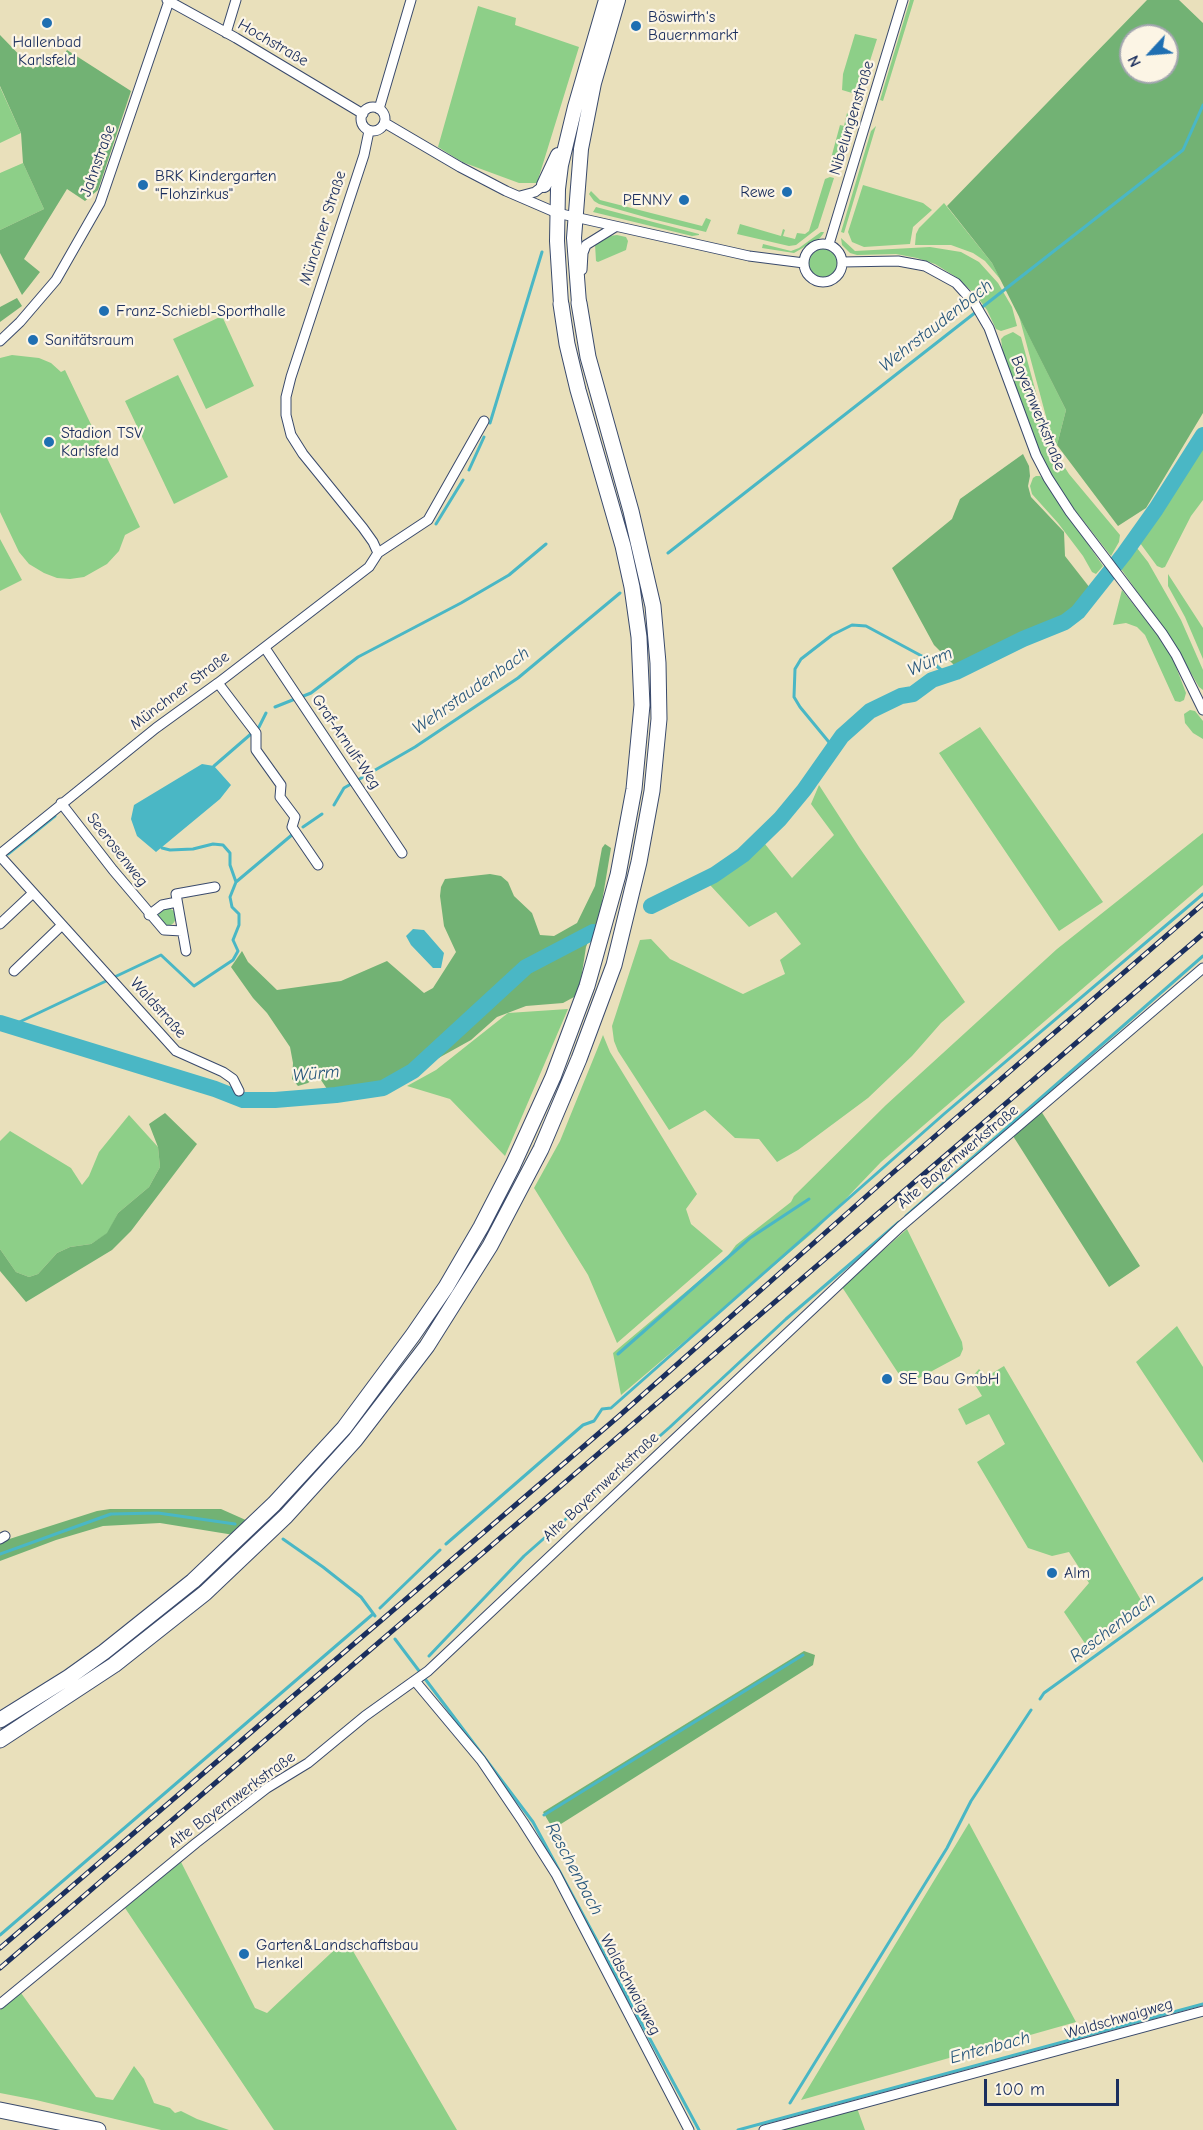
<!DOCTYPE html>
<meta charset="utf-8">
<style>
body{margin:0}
#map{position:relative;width:1203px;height:2130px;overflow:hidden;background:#e9e0bb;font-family:"Comic Neue",sans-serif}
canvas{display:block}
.north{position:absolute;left:1119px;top:24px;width:60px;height:60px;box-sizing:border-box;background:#fcf5e5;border:2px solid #a2a6af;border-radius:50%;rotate:244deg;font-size:16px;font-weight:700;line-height:24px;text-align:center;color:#1b2f5e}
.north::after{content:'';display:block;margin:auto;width:21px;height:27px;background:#1f6fb2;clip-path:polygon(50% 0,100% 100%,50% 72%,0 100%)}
.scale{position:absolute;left:984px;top:2079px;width:135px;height:27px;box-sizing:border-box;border:3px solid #1b2f5e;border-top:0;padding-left:8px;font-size:18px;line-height:21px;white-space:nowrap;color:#1b2f5e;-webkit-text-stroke:4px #fcf5e5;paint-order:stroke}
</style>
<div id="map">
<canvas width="1203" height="2130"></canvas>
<div class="north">N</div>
<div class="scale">100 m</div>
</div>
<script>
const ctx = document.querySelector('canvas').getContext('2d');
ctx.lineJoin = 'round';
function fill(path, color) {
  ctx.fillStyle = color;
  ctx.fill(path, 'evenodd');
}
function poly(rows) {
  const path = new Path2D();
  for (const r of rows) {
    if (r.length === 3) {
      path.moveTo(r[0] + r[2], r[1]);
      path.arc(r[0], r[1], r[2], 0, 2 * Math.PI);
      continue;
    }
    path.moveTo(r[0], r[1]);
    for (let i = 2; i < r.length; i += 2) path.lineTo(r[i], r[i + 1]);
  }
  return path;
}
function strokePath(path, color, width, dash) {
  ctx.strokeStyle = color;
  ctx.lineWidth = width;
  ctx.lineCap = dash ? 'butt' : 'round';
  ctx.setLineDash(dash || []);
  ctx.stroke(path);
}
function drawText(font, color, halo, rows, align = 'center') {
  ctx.font = font + ' "Comic Neue",sans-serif';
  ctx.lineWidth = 4.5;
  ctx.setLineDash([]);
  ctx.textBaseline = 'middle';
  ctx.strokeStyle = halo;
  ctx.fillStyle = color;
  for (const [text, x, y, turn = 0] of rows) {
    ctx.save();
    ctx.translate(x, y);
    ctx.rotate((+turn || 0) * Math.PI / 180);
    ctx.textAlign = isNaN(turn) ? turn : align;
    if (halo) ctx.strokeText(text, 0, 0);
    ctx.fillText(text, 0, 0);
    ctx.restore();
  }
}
fill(poly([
 [910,0,914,0,883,101,880,100],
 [478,6,516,18,515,25,579,47,537,183,519,183,462,162,438,147],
 [855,34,877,39,859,95,842,90,843,74],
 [0,87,21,133,0,143],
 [847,113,853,118,837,168,833,167,830,162,840,125,844,126],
 [876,126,844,233,841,232,871,131],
 [23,163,44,209,0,230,0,173],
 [830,177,834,178,818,228,796,245,789,246,737,234,740,224,781,236,783,229,785,230,783,236,795,239,797,233,805,234,809,231,825,179],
 [863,185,923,203,932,210,913,227,910,244,864,247,852,242,848,232],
 [591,191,600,200,702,226,706,218,711,220,706,232,652,219,599,204,594,201,589,194],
 [944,203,992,263,1001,280,985,261,973,253,951,245,915,245,916,234,919,228],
 [596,207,699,234,699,235,692,236,593,212],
 [821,232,824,232,823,234,820,238,794,253,762,248,763,244,791,251,799,248],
 [617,235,626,237,628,241,626,250,598,262,596,261,595,244,609,236],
 [841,238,855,251,930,247,961,252,979,262,998,283,1012,307,1017,326,1001,331,996,329,987,310,975,294,956,277,935,264,917,258,896,254,857,255,850,253,842,245],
 [823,263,14],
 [222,316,254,386,206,409,173,339],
 [1019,316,1066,410,1057,445,1051,435],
 [1013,332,1021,337,1049,441,1053,449,1069,474,1120,535,1119,542,1111,556,1064,496,1051,476,1040,453,1003,354,1001,339,1004,336],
 [12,355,39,358,51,363,61,372,65,370,140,527,125,535,119,551,107,564,84,577,70,579,57,578,44,573,29,564,19,552,0,512,0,358],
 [178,375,228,477,174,504,125,401],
 [1203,444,1203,500,1191,516,1165,567,1162,568,1157,566,1140,543],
 [1036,476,1040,476,1044,480,1103,566,1096,574,1092,572,1083,556,1058,523,1032,494,1030,486,1033,478],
 [0,539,22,580,0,591],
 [1125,541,1137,548,1148,562,1181,620,1203,670,1203,690,1199,687,1173,642,1114,559],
 [1168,574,1203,628,1203,659,1185,617,1168,586],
 [1122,590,1163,642,1173,659,1186,693,1184,700,1180,702,1175,701,1145,635,1137,627,1126,623,1113,625],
 [1190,710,1195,711,1203,721,1203,739,1193,733,1185,723,1184,714],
 [980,727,1103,902,1059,931,939,753],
 [819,785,859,847,965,1002,941,1023,912,1056,868,1098,798,1150,777,1162,759,1139,735,1138,705,1110,669,1130,618,1051,614,1041,612,1026,640,940,651,939,670,959,743,994,785,974,780,960,801,944,776,912,749,927,710,885,765,844,792,878,834,835,811,804],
 [1203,833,1203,885,881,1162,816,1230,621,1395,613,1353,713,1269,727,1257,736,1245,791,1202,794,1196,886,1105,1057,949],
 [167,917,9],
 [568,1009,505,1156,450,1099,407,1086,436,1070,508,1013],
 [603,1035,610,1052,697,1194,686,1209,691,1224,723,1251,617,1343,588,1275,534,1188,560,1141],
 [129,1115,158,1147,160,1167,149,1187,118,1213,108,1233,91,1244,70,1247,57,1253,38,1274,29,1277,16,1272,0,1249,0,1141,10,1131,71,1168,82,1185,89,1176,99,1152],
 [907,1229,962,1342,963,1349,960,1356,906,1385,842,1287],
 [1177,1326,1203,1367,1203,1463,1136,1362],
 [1004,1366,1145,1607,1086,1645,1064,1612,1089,1583,1069,1552,1052,1556,1028,1548,977,1462,1005,1444,989,1414,966,1425,958,1409,982,1396,971,1378,979,1369,986,1377],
 [969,1823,1076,2022,801,2100,845,2027],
 [181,1862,255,2008,267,2013,346,1939,457,2130,274,2130,125,1908],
 [21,1993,96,2097,113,2100,134,2066,144,2079,154,2103,170,2108,175,2113,181,2111,197,2119,229,2130,161,2130,36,2100,0,2093,0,2010],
 [857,2108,865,2130,778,2130]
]), '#8dcf88');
fill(poly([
 [1147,0,1179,0,1203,23,1203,413,1146,508,1118,526,1057,445,1066,410,992,263,947,206],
 [1131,36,1167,36,1167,72,1131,72],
 [0,35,33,69,46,57,59,62,67,50,131,91,98,190,85,201,67,189,24,259,40,272,22,295,0,253,0,230,44,209,23,163,21,133,0,86],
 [17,298,22,306,0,322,0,307],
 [1023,454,1029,466,1030,476,1028,486,1031,497,1064,532,1065,556,1090,588,1074,609,1048,624,955,666,934,645,892,568,952,519,960,499],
 [605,844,611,848,600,914,586,947,580,986,574,997,563,1003,526,1006,497,1017,471,1040,435,1060,368,1086,336,1090,327,1089,319,1077,316,1076,308,1083,298,1086,292,1079,293,1063,290,1047,267,1013,253,998,231,967,242,951,248,962,277,990,341,981,387,961,424,993,433,988,456,952,444,926,440,896,441,887,445,879,490,874,501,876,508,882,514,896,532,913,540,935,554,936,577,923,595,886,602,848],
 [1041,1111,1140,1266,1109,1287,1013,1136],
 [165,1113,197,1144,131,1231,112,1250,26,1302,0,1271,0,1249,16,1272,29,1277,38,1274,57,1253,70,1247,91,1244,107,1233,118,1213,149,1187,160,1167,158,1147,149,1124],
 [110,1509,221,1509,248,1521,234,1535,160,1523,103,1526,56,1540,0,1561,0,1542,97,1511],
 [804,1651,815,1655,813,1665,553,1829,543,1812]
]), '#72b274');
fill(poly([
 [202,764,214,766,231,785,220,799,156,852,137,836,131,819,134,805],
 [413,929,424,930,444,953,441,968,433,968,411,945,406,936]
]), '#4ab7c5');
strokePath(poly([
 [490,423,542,252],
 [469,470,484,437],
 [436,524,463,480],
 [668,553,1183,150,1203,105],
 [301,697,311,693,358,657,461,603,509,575,546,544],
 [275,707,295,699],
 [833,747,800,707,794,697,795,669,801,659,832,635,852,625,866,626,931,661,947,675],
 [214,766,259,727,266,713],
 [334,805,344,788,415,747,518,678,620,593],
 [303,827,322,814],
 [162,848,170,850,193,849,213,844,223,845,230,853,230,865,236,882],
 [8,854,55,816],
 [11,1026,161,955,194,986,233,960,238,951,233,940,239,925,239,914,232,907,230,897,236,882,293,834],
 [906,1216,1203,956],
 [618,1354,750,1238,809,1199],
 [283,1539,323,1567,361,1597,375,1616],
 [446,1544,583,1425,594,1421,602,1409,611,1408,944,1114,1203,894],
 [0,1554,111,1514,158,1513,235,1524],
 [380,1608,440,1550],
 [395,1639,533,1822,699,2130],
 [429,1656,524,1556,670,1427,786,1319,899,1222],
 [1040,1699,1044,1693,1203,1578],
 [544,1815,803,1655],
 [0,1935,373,1614],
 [790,2103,947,1848,971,1801,1031,1710],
 [738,2130,1203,2004]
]), '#4ab7c5', 3);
strokePath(poly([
 [651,906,714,875,743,855,780,819,804,790,842,736,870,711,901,696,913,694,932,680,956,672,1023,639,1065,622,1078,612,1124,554,1156,509,1203,435],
 [0,1023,215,1089,243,1100,275,1100,336,1095,383,1088,413,1071,526,967,593,932]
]), '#4ab7c5', 16);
const minor = poly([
 [167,0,236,38,363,114],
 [226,33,236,0],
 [373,119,12],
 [379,109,411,0],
 [385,123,460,167,506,191,557,213,749,256,804,263],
 [520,196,535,192,544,185],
 [829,244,903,0],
 [823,263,19],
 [842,262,898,261,925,266,956,283,975,304,989,328,1036,455,1048,478,1070,512,1162,633,1176,655,1203,710],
 [582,270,583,253,586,245,615,227],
 [0,341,20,322,56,280,100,203,169,1],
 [378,553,428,520,484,421],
 [265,648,402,853],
 [218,683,256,733,256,750,281,785,280,797,295,817,292,827,318,865],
 [61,803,113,870,164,930,182,931],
 [0,854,156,728,218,683,369,567,378,553,373,542,363,528,303,454,291,435,286,415,286,397,291,377,364,155,369,131],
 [0,856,176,1051,223,1072,233,1079,239,1091],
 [149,915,162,905,177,902],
 [0,924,33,893],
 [186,951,176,894,215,887],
 [14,971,62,925],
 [0,1539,5,1536],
 [415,1681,481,1760,523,1822,556,1874,689,2130],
 [0,2004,196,1843,267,1788,308,1763,365,1716,428,1671,900,1227,1203,968],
 [764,2130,1203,2011]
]);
const primary = poly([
 [544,185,558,155],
 [579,303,574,238,581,149,594,83,618,0],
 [561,304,557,241,558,189,561,165,575,107,606,0]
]);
const trunk = poly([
 [0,1720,69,1677,104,1652,193,1581,274,1504,344,1428,413,1335,446,1287,481,1227,513,1165,553,1077,587,986,618,875,634,789,642,705,639,637,632,587,623,546,578,390,567,344,561,304],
 [0,1740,114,1665,205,1593,286,1516,355,1440,427,1346,490,1246,541,1149,579,1059,614,965,639,862,652,791,659,719,658,663,653,606,631,511,588,357,579,303],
 [0,2110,98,2130]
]);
strokePath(minor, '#3a4a6c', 11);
strokePath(primary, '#3a4a6c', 16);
strokePath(trunk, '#3a4a6c', 17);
strokePath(minor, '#fff', 9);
strokePath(primary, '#fff', 14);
strokePath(trunk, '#fff', 15);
const rail = poly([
 [0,1948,619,1416,888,1177,1203,904],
 [0,1968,1203,934]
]);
strokePath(rail, '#1b2f5e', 5);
strokePath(rail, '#fcf5e5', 3, [9]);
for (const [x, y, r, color] of [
 [47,23,6,"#1f6fb2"],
 [636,26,6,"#1f6fb2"],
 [143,185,6,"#1f6fb2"],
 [787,192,6,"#1f6fb2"],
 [684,200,6,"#1f6fb2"],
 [104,311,6,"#1f6fb2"],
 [33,340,6,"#1f6fb2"],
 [49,442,6,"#1f6fb2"],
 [887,1379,6,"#1f6fb2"],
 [1052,1573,6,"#1f6fb2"],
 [244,1954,6,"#1f6fb2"]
]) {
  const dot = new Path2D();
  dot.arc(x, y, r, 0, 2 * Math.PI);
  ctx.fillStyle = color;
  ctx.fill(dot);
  strokePath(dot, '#fcf5e5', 2);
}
drawText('16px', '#1b2f5e', '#fcf5e5', [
 ["Böswirth's",648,17],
 ["Bauernmarkt",648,35],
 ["Hallenbad",47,42,"center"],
 ["Karlsfeld",47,60,"center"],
 ["BRK Kindergarten",155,176],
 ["\"Flohzirkus\"",155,194],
 ["Rewe",775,192,"right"],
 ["PENNY",672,200,"right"],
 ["Franz-Schiebl-Sporthalle",116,311],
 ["Sanitätsraum",45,340],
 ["Stadion TSV",61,433],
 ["Karlsfeld",61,451],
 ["SE Bau GmbH",899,1379],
 ["Alm",1064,1573],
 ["Garten&Landschaftsbau",256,1945],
 ["Henkel",256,1963]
], 'left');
drawText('16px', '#1b2f5e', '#fcf5e5', [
 ["Hochstraße",273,43,30],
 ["Nibelungenstraße",852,118,-73],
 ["Jahnstraße",98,161,-70],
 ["Münchner Straße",323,228,-72],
 ["Bayernwerkstraße",1038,413,68],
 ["Münchner Straße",180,691,-37],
 ["Graf-Arnulf-Weg",346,742,56],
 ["Seerosenweg",117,850,52],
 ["Waldstraße",158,1008,48],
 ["Alte Bayernwerkstraße",958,1157,-40],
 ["Alte Bayernwerkstraße",601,1487,-43],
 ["Alte Bayernwerkstraße",232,1800,-36],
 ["Waldschwaigweg",630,1985,62],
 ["Waldschwaigweg",1119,2019,-16]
]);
drawText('italic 18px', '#29587d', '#fcf5e5', [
 ["Wehrstaudenbach",936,326,-38],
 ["Würm",930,662,-24],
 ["Wehrstaudenbach",471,691,-35],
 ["Würm",316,1074,-5],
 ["Reschenbach",1113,1628,-37],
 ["Reschenbach",574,1869,62],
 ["Entenbach",990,2048,-15]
]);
</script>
